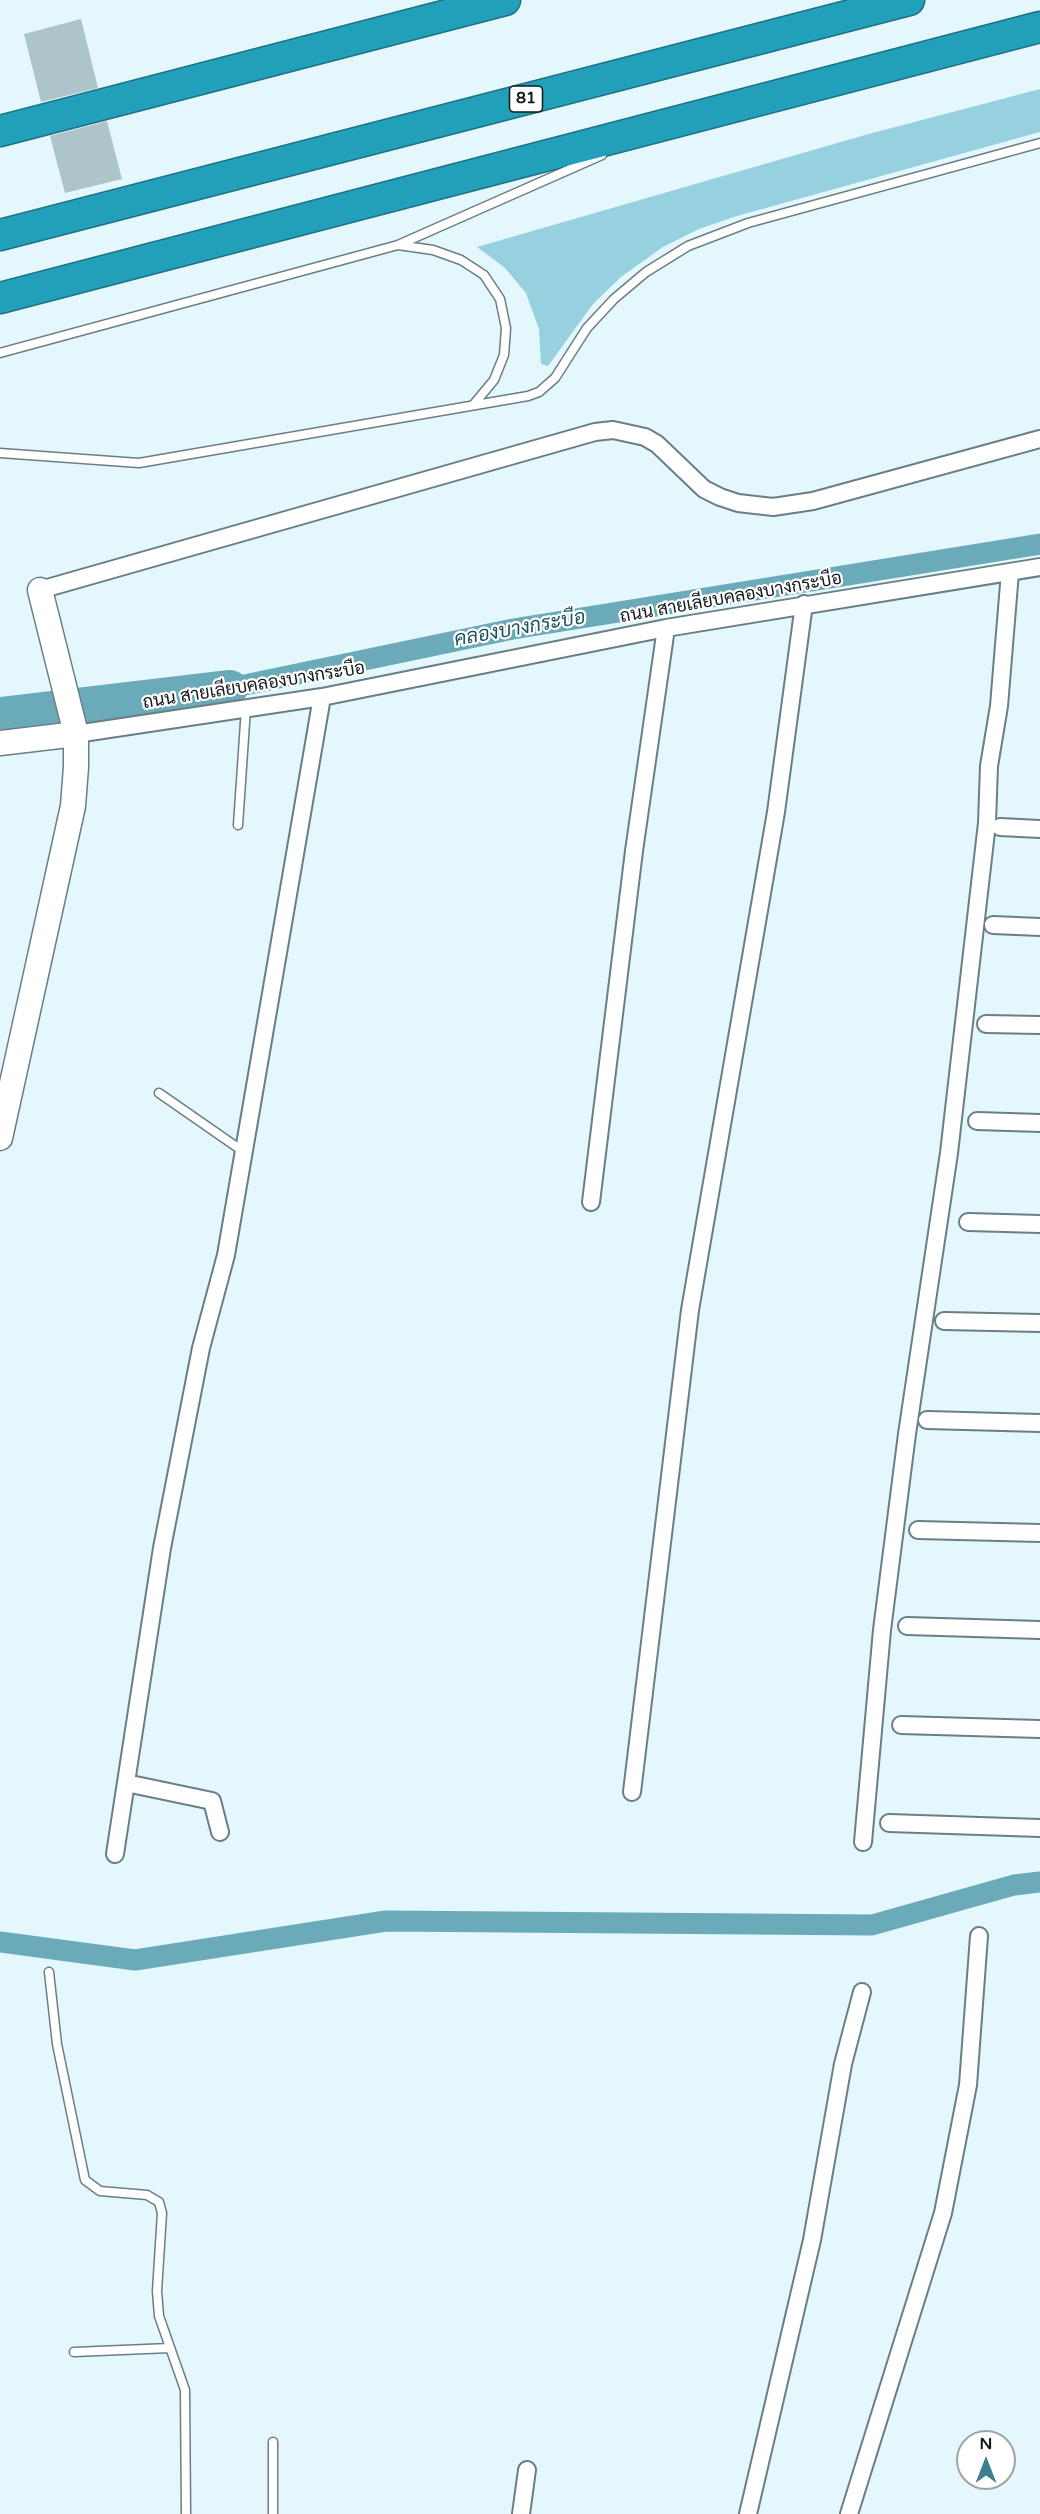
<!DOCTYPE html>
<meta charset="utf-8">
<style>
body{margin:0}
#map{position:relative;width:1040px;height:2514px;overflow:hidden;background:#e3f7fd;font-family:"Varela Round",sans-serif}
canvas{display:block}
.north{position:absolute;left:956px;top:2430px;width:60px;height:60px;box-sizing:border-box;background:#fff;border:2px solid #9fa3a4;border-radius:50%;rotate:0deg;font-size:16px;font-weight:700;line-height:24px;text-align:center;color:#10191b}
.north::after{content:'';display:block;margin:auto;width:21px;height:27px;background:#3c7f8f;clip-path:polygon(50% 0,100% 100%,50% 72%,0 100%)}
</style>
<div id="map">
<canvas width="1040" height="2514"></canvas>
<div class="north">N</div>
</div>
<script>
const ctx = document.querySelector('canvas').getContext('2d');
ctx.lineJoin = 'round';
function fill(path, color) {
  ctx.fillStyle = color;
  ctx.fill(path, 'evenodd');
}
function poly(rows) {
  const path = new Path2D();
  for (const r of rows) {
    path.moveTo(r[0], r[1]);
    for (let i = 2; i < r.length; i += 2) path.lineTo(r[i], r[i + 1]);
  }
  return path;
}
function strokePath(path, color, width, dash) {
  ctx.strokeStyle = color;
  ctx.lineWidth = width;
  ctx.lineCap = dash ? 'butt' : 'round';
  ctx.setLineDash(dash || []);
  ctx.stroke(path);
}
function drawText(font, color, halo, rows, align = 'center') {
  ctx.font = font + ' "Varela Round",Sarabun,sans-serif';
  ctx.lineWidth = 4.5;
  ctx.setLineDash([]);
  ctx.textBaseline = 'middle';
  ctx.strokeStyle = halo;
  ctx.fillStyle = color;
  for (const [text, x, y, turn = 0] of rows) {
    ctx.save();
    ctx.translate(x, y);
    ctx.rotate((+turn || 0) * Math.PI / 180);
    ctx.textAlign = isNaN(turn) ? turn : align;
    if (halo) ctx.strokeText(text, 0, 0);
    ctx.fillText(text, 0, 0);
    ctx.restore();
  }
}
fill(poly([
 [1040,89,1040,132,737,216,699,229,663,247,621,277,593,304,548,366,541,364,539,329,526,293,505,268,477,247,865,135]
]), '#97d1e0');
strokePath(poly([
 [230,688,513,629,1040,544],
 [0,1942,135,1960,386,1921,872,1925,1014,1885,1040,1882]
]), '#6baab9', 21);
strokePath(poly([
 [0,715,230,688]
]), '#6baab9', 36);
fill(poly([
 [81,19,98,88,41,102,24,34],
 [107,121,122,179,65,193,50,136]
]), '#acc4ca');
const lane = poly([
 [398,245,433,250,461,260,484,275,500,299,506,328,504,355,494,380,474,404],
 [0,353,398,245,602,155],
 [0,453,139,463,528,396,539,392,555,378,587,328,614,299,646,272,688,246,748,223,1040,143],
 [238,825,246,708],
 [159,1093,244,1152],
 [49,1972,57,2044,85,2180,100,2191,147,2195,159,2202,162,2213,157,2291,159,2316,185,2390,186,2514],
 [74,2352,170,2348],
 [273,2514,273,2442]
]);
const street = poly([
 [40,590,595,432,613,430,645,437,657,444,704,489,720,497,738,503,773,507,813,501,1040,439],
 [76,734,322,697,666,628,1040,567],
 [1000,827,1040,829],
 [993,925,1040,927],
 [986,1024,1040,1025],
 [977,1121,1040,1123],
 [591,1202,634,851,666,628],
 [968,1222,1040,1224],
 [944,1321,1040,1323],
 [927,1420,1040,1423],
 [918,1530,1040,1533],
 [907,1626,1040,1630],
 [901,1725,1040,1729],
 [126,1783,212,1801,220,1832],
 [632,1792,690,1310,776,812,804,604],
 [889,1823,1040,1828],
 [863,1842,882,1630,907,1434,949,1153,987,823,989,766,999,706,1010,572],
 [115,1854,162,1548,201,1348,226,1255,322,697],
 [521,2514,527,2470],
 [748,2514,812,2240,843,2064,862,1992],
 [849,2514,943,2213,968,2085,979,1936]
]);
const secondary = poly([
 [0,743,76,734],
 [0,1138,73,806,76,767,76,734,40,590]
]);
const highway = poly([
 [0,131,505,0],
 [0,235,909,0],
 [0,298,1040,27]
]);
strokePath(lane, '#697f85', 11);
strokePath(street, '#697f85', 20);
strokePath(secondary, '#697f85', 27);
strokePath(highway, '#1c7182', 33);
strokePath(lane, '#fff', 8);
strokePath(street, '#fff', 16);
strokePath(secondary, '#fff', 24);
strokePath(highway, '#23a0b9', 30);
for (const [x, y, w] of [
 [526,99,33]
]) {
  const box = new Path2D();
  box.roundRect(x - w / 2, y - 13, w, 26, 4.5);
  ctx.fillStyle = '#fff';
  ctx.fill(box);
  strokePath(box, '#10191b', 1.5);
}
drawText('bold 16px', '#10191b', null, [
 ["81",526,99]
]);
drawText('18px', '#10191b', '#fff', [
 ["ถนน สายเลียบคลองบางกระบือ",731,598,-10],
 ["ถนน สายเลียบคลองบางกระบือ",254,686,-9]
]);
drawText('italic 20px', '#1e535f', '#fff', [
 ["คลองบางกระบือ",520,629,-10]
]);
</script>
